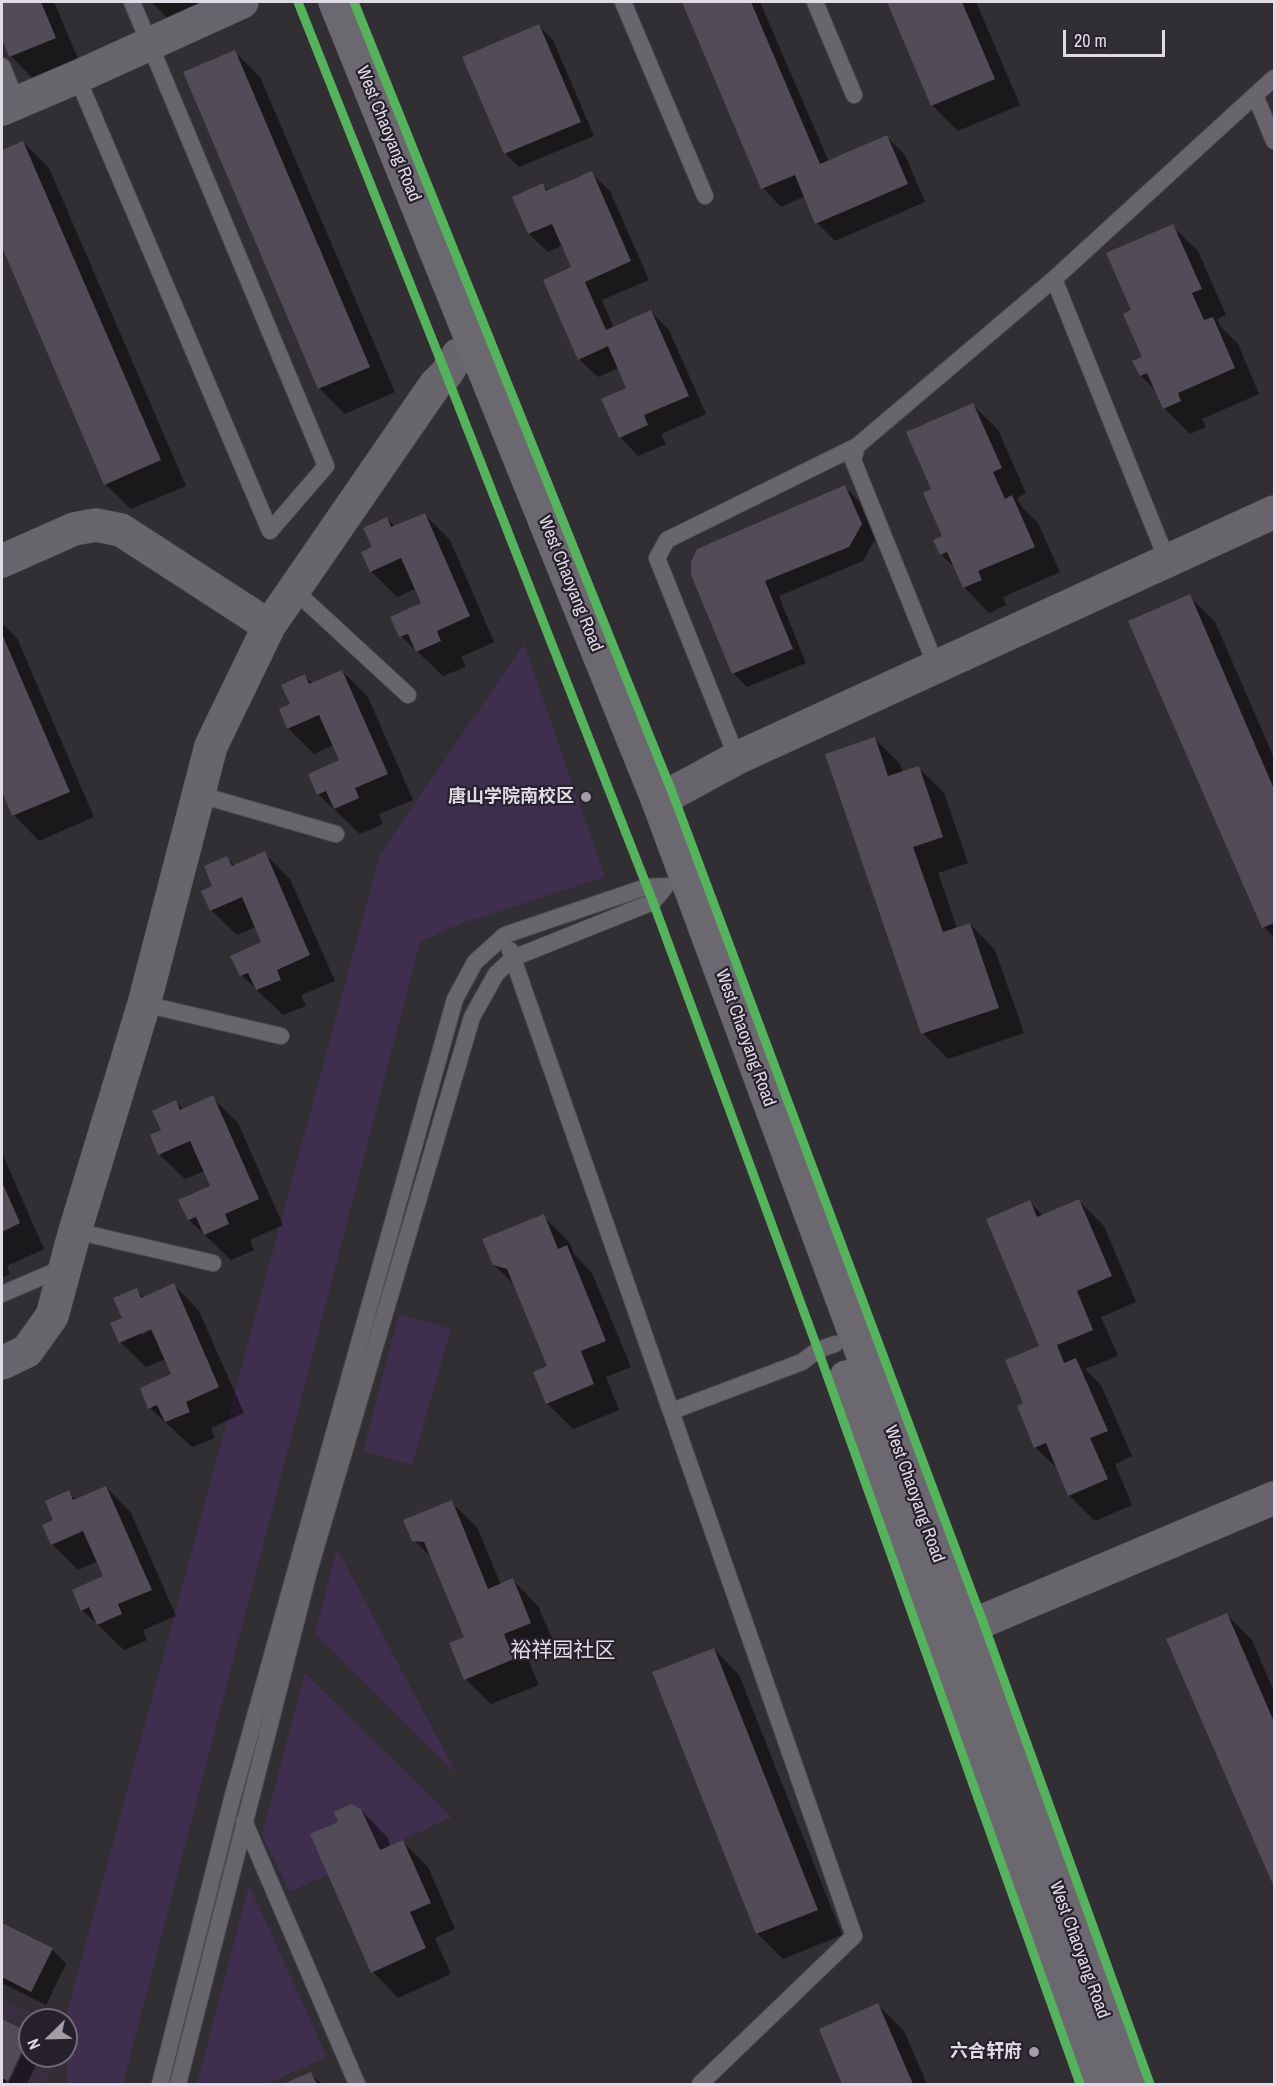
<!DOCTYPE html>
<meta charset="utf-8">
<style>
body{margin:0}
#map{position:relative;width:1276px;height:2086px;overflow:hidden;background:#312e34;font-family:"Archivo Narrow",sans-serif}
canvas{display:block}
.frame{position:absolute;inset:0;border:3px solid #e0dbe4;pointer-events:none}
.north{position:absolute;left:18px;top:2008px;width:60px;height:60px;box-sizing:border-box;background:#27202e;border:2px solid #716b77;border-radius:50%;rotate:247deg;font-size:16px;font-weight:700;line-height:24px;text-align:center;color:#e0dbe4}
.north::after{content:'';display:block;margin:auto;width:21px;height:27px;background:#a39ea6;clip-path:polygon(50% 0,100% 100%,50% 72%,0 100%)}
.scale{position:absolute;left:1063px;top:30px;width:102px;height:27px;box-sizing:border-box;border:3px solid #e0dbe4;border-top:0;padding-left:8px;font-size:18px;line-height:21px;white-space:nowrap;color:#e0dbe4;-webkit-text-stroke:4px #27202e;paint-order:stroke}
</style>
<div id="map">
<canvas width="1276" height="2086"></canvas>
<div class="frame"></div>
<div class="north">N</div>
<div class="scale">20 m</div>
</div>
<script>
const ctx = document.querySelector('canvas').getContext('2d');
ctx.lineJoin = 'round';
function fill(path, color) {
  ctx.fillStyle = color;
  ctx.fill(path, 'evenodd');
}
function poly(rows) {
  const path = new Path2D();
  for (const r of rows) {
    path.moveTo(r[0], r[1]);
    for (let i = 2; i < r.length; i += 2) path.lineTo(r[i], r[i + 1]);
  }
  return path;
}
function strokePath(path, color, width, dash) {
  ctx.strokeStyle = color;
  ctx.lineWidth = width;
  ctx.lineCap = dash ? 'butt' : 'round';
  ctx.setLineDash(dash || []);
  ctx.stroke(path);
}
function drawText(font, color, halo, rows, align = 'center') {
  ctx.font = font + ' "Archivo Narrow","Noto Sans SC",sans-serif';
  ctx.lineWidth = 4.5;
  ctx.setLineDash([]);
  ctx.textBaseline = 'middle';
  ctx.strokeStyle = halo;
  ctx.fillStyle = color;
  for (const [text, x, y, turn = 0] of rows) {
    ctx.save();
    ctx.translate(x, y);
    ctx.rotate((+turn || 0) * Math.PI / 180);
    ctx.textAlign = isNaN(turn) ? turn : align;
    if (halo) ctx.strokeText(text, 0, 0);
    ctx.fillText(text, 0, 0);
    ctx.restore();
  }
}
fill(poly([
 [2,1998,48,2020,30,2020,30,2056,55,2056,47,2084,2,2084]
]), '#382e40');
fill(poly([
 [524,644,605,877,462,923,420,942,123,2084,67,2084,65,2020,380,854],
 [399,1314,451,1329,412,1465,363,1451],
 [337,1548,457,1775,315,1634],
 [305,1673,452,1817,290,1892,262,1835],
 [249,1885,327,2057,266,2084,197,2084]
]), '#402e4e');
fill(poly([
 [2,2,54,2,80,63,36,82,11,56,2,35],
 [152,2,231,2,179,31],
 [683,2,760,2,829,162,887,137,905,155,925,202,835,241,817,223,805,196,781,207,763,188],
 [888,2,976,2,1020,105,958,131,933,106],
 [539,26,553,40,594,136,519,167,505,153],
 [235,52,260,77,395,392,345,414,319,388],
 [23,142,49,168,186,486,131,509,105,484,2,243,2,152],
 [591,173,610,191,649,280,602,300,614,328,651,312,669,330,706,414,661,434,666,444,638,456,620,437,628,389,619,368,598,377,579,359,573,268,563,245,548,252,529,234,514,198,543,185,549,191],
 [1172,226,1198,251,1226,315,1217,319,1220,326,1238,344,1259,394,1202,419,1206,427,1190,434,1164,408,1156,391,1141,376,1144,358,1133,311],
 [973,405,998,430,1026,493,1017,498,1021,506,1038,523,1060,572,1003,597,1006,605,989,613,964,587,956,569,941,554,944,536,933,490],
 [845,487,859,501,875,539,863,561,779,596,806,663,747,687,733,673,692,574],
 [424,514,450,540,494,642,461,657,466,667,443,676,401,636,392,618,423,604,415,589,397,597,371,571,374,548,387,519,395,527],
 [1189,596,1215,622,1274,758,1274,938,1264,927,1130,622],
 [2,623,17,638,94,817,39,841,14,815,2,787],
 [342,671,368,697,413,800,379,814,383,824,360,834,318,794,341,761,334,745,314,754,288,728,292,705,305,676,313,684],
 [875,739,900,764,903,773,918,767,944,793,968,863,938,873,957,928,970,924,995,950,1024,1033,948,1059,923,1033],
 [264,853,290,879,335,981,301,995,306,1006,283,1015,241,975,263,943,256,927,237,935,211,910,214,887,227,858,235,866],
 [212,1097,238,1123,283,1225,250,1240,254,1250,231,1260,189,1220,212,1187,204,1171,185,1179,159,1154,163,1131,176,1102,184,1110],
 [2,1153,44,1249,7,1266,10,1274,2,1278],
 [1078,1200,1104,1226,1136,1302,1101,1317,1118,1356,1085,1369,1101,1385,1132,1456,1115,1464,1132,1505,1095,1521,1069,1495,1059,1470,1035,1447,1025,1404,1041,1346,1030,1202,1043,1216],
 [543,1216,569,1242,574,1254,592,1273,631,1367,606,1377,619,1410,573,1429,547,1403,548,1367,516,1286,494,1265],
 [174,1285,199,1311,244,1413,211,1428,215,1438,192,1447,150,1408,173,1375,166,1359,146,1367,120,1342,124,1319,136,1290,144,1298],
 [158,1327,141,1335,141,1331],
 [106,1487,131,1513,176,1616,143,1630,147,1640,124,1650,82,1610,105,1577,98,1561,78,1570,52,1544,55,1521,68,1492,76,1500],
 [451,1502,477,1527,501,1585,513,1580,538,1606,556,1648,528,1660,539,1685,491,1704,465,1679,466,1638,434,1560,414,1540],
 [1226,1614,1252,1640,1274,1692,1274,1884,1168,1640],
 [714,1649,739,1675,842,1935,783,1959,757,1933],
 [361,1810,387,1837,391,1847,403,1842,428,1867,455,1929,435,1938,451,1974,398,1998,373,1972,312,1835,340,1823],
 [2,1925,52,1949,66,1964,46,2005,2,1983],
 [878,2005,904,2031,927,2084,844,2084,820,2029],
 [2,2021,30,2034,30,2056,40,2056,27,2084,8,2084,30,2038,27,2038,5,2084,2,2084],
 [311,2074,322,2084,286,2084]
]), '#0007');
fill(poly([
 [2,2,41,2,56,38,9,57,2,39],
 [682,2,751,2,820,164,887,135,908,184,815,224,795,175,761,189],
 [887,2,962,2,995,79,931,106],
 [539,24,581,122,504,154,462,57],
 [235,50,370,367,318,389,183,72],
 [23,141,161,460,104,485,2,247,2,150],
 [592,171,631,261,585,282,606,330,651,310,689,396,644,415,648,425,619,438,601,399,626,388,608,346,578,360,543,280,571,267,552,224,528,234,512,197,543,183,546,191],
 [1173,224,1202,289,1192,293,1204,320,1213,317,1235,368,1178,393,1181,401,1163,409,1147,373,1140,376,1132,361,1142,357,1123,314,1131,310,1106,253],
 [973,403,1002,468,993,472,1005,499,1012,495,1035,547,978,571,982,580,963,588,947,552,940,555,933,540,942,536,923,493,931,489,906,432],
 [845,485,862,524,849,547,765,581,793,649,732,674,691,575,691,562,697,549],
 [425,513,470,616,437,631,441,641,416,652,408,634,399,637,390,617,421,603,401,558,370,572,361,552,372,547,363,528,387,517,391,527],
 [1190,594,1274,789,1274,923,1262,928,1128,621],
 [2,634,70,792,12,816,2,791],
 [342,670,388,774,355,788,359,798,334,809,326,791,317,795,308,774,339,760,319,715,287,729,279,709,290,704,281,685,305,674,309,684],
 [875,737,888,776,919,766,943,837,913,847,943,932,970,923,999,1008,921,1034,825,754],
 [265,851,310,955,277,970,281,980,256,990,248,973,240,976,230,956,261,942,242,897,210,911,201,891,212,886,204,866,227,856,232,866],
 [213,1095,259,1199,225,1214,229,1224,204,1235,196,1217,188,1220,178,1200,210,1186,190,1141,158,1155,150,1135,161,1130,152,1111,176,1100,180,1110],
 [2,1182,20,1223,2,1232],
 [1079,1199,1112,1276,1077,1291,1093,1330,1057,1345,1064,1363,1076,1358,1108,1431,1090,1438,1108,1479,1068,1496,1046,1443,1034,1448,1017,1406,1023,1403,1005,1360,1039,1346,986,1219,1030,1200,1037,1217],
 [544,1214,558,1249,567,1245,606,1341,581,1351,594,1384,546,1404,533,1372,547,1366,507,1269,493,1265,482,1239],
 [174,1283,219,1387,186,1402,190,1412,165,1422,157,1405,148,1409,140,1388,171,1374,151,1329,119,1343,110,1323,122,1318,113,1298,137,1288,141,1298],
 [106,1486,152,1590,118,1604,122,1614,97,1625,89,1607,81,1611,72,1590,103,1576,83,1531,51,1545,42,1525,53,1520,45,1501,69,1490,73,1500],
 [452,1500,488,1589,513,1578,531,1623,504,1634,514,1659,464,1680,449,1643,464,1637,424,1542,412,1541,403,1520],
 [1227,1613,1274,1722,1274,1887,1166,1639],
 [714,1648,818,1910,756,1934,652,1672],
 [351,1804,361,1809,380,1850,403,1840,431,1903,410,1912,426,1948,371,1973,310,1834,338,1822,334,1812],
 [2,1923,53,1948,31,1992,2,1977],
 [878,2003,913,2084,842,2084,819,2029],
 [2,2019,30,2033,8,2081,2,2078],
 [311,2072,317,2084,283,2084]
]), '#524b58');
const lane = poly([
 [623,2,705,196],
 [815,2,854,95],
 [2,66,17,103],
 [77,77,270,531,326,466,132,2],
 [1255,95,1274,141],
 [1054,279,1167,560],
 [294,590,408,695],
 [936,666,853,460,857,446,1054,279,1274,78],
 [737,758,657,558,667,540,857,446],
 [197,794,336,834],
 [510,950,854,1936,700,2084],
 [144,1004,281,1036],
 [75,1231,213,1263],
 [2,1294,65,1267],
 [672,1411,802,1362,818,1350,835,1344],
 [244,1821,357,2084],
 [160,2084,232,1799,455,999,475,962,505,935,646,887,666,886],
 [178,2084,309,1571,472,1017,496,974,513,958,653,902,666,886]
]);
const street = poly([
 [2,109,77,77,242,2],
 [2,561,74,529,96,525,121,530,269,626],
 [658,801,737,758,1274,512],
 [2,1363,27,1351,52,1316,75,1231,144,1004,211,746,269,626,435,385,446,374,458,355],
 [964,1629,1274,1498]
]);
const secondary = poly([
 [335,2,658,801,964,1629,1128,2084],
 [846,1377,1099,2084]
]);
strokePath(lane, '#4d4b4f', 18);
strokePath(street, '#4d4b4f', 34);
strokePath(secondary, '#4d4b4f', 34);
strokePath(lane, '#69656d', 16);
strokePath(street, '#69656d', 33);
strokePath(secondary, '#6c6870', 33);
strokePath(poly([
 [298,2,446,374,653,902,818,1350,1080,2084],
 [354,2,672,792,983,1622,1150,2084]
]), '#56b35d', 9);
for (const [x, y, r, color] of [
 [586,797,6,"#a39ea6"],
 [1034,2052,6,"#a39ea6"]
]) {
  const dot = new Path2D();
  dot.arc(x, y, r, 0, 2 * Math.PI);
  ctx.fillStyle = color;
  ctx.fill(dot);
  strokePath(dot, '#27202e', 2);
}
drawText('18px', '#e0dbe4', '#27202e', [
 ["West Chaoyang Road",388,134,68],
 ["West Chaoyang Road",570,584,68],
 ["West Chaoyang Road",745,1038,70],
 ["West Chaoyang Road",914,1494,70],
 ["West Chaoyang Road",1079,1950,70]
]);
drawText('bold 18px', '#e0dbe4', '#27202e', [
 ["唐山学院南校区",574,797],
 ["六合轩府",1022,2052]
], 'right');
drawText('21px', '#e0dbe4', '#27202e', [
 ["裕祥园社区",563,1651]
]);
</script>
